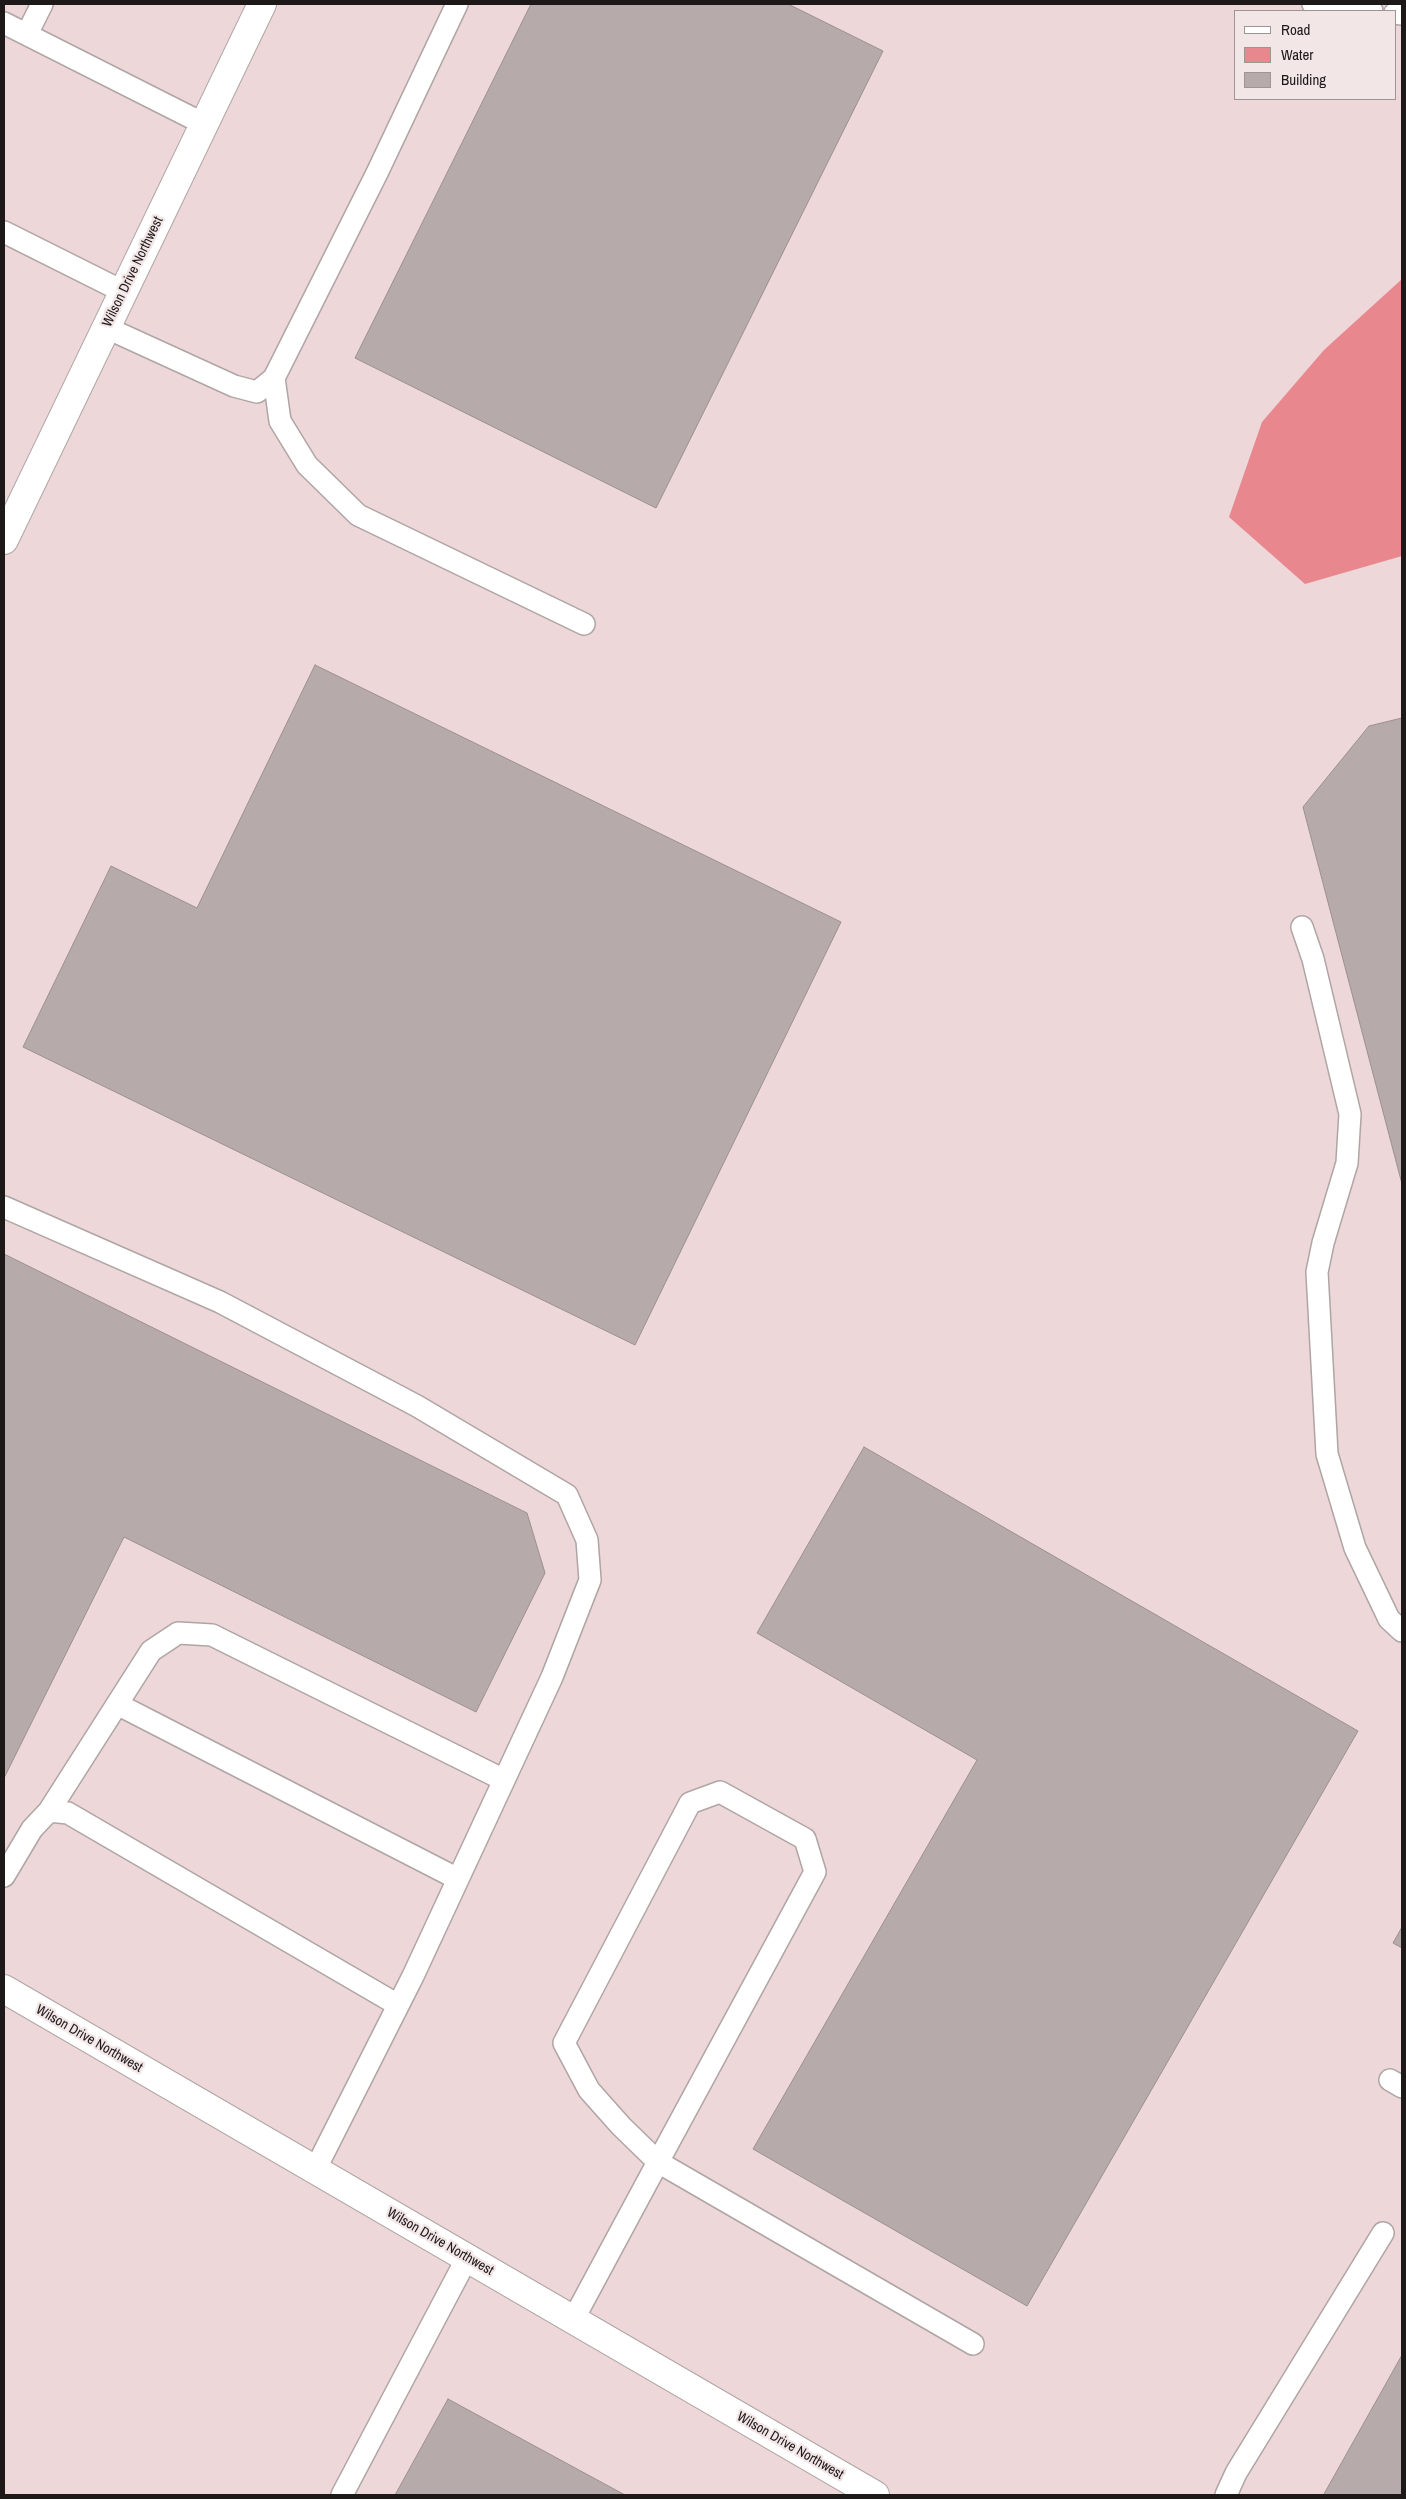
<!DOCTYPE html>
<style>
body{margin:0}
#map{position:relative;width:1406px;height:2499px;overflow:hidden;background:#f2e6e6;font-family:"Archivo Narrow",sans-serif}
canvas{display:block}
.frame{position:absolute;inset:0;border:5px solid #1e1919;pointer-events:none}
.legend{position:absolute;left:1234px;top:10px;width:162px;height:90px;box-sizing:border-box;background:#f2e6e6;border:1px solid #9d9494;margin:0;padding:6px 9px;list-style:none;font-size:15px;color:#1e1919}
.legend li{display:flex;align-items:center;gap:10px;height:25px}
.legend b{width:25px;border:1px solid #9d9494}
</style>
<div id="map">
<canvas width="1406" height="2499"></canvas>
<div class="frame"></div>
<ul class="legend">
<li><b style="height:6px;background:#fff"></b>Road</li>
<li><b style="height:14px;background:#e8878e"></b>Water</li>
<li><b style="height:14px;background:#b6aaaa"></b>Building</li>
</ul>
</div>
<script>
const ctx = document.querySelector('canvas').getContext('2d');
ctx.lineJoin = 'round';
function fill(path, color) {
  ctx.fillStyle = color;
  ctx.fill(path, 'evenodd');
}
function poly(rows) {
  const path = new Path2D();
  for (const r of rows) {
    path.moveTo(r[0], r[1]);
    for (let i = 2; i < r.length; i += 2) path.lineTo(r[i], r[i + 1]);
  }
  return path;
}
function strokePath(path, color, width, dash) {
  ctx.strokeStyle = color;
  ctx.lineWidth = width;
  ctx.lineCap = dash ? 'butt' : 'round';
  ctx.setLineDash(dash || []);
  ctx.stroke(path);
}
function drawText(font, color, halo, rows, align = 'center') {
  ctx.font = font + ' "Archivo Narrow",sans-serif';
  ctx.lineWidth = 4.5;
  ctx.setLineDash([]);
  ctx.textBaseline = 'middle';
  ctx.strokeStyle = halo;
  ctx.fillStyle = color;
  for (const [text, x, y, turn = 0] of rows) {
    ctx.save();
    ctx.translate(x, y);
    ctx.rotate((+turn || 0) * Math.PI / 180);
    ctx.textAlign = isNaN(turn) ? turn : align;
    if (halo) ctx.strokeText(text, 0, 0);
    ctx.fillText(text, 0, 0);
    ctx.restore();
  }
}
fill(poly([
 [4,4,1402,4,1402,2495,4,2495],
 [1235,11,1395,11,1395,99,1235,99]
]), '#edd7d8');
fill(poly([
 [1402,279,1402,556,1305,584,1229,517,1262,422,1324,350]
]), '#e8878e');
const building = poly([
 [531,4,788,4,883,51,656,508,355,358,531,4],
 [315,665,841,922,635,1345,23,1047,111,866,197,908,315,665],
 [1402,718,1402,1184,1303,807,1369,726,1402,718],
 [4,1254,527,1513,545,1573,476,1712,124,1537,4,1778,4,1254],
 [864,1447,1358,1731,1027,2306,753,2149,977,1760,757,1633,864,1447],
 [1402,1927,1402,1948,1393,1943,1402,1927],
 [1402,2355,1402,2495,1325,2495,1324,2494,1402,2355],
 [448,2399,625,2495,395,2495,448,2399]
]);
fill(building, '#b6aaaa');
strokePath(building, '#9c9091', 1);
const service = poly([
 [1313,4,1325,8,1372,11],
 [1395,13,1402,14],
 [4,23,204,124],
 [27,34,42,4],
 [4,232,124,292],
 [107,328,234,386,257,392,274,378,377,173,457,4],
 [274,378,280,421,307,465,358,515,584,624],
 [1302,927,1313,959,1350,1114,1347,1163,1323,1243,1317,1272,1327,1454,1355,1548,1389,1619,1402,1631],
 [4,1207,220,1302,417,1406,567,1495,587,1540,590,1580,552,1677,413,1976,315,2170],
 [117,1704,458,1879],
 [49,1811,151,1651,178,1633,212,1635,504,1780],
 [4,1876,32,1829,49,1811,68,1813,398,2005],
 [1390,2080,1402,2087],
 [573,2320,658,2162,815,1872,805,1839,720,1792,690,1803,564,2043,589,2090,621,2126,658,2162,973,2344],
 [342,2495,467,2258],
 [1226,2495,1236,2473,1383,2233]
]);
const minor = poly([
 [4,540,262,4],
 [4,1989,875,2495]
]);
strokePath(service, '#b0a5a5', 24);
strokePath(minor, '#b0a5a5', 30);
strokePath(service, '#fff', 21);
strokePath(minor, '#fff', 28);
drawText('14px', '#1e1919', '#f2e6e6', [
 ["Wilson Drive Northwest",133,272,-64],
 ["Wilson Drive Northwest",89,2039,30],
 ["Wilson Drive Northwest",440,2242,30],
 ["Wilson Drive Northwest",790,2446,30]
]);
</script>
